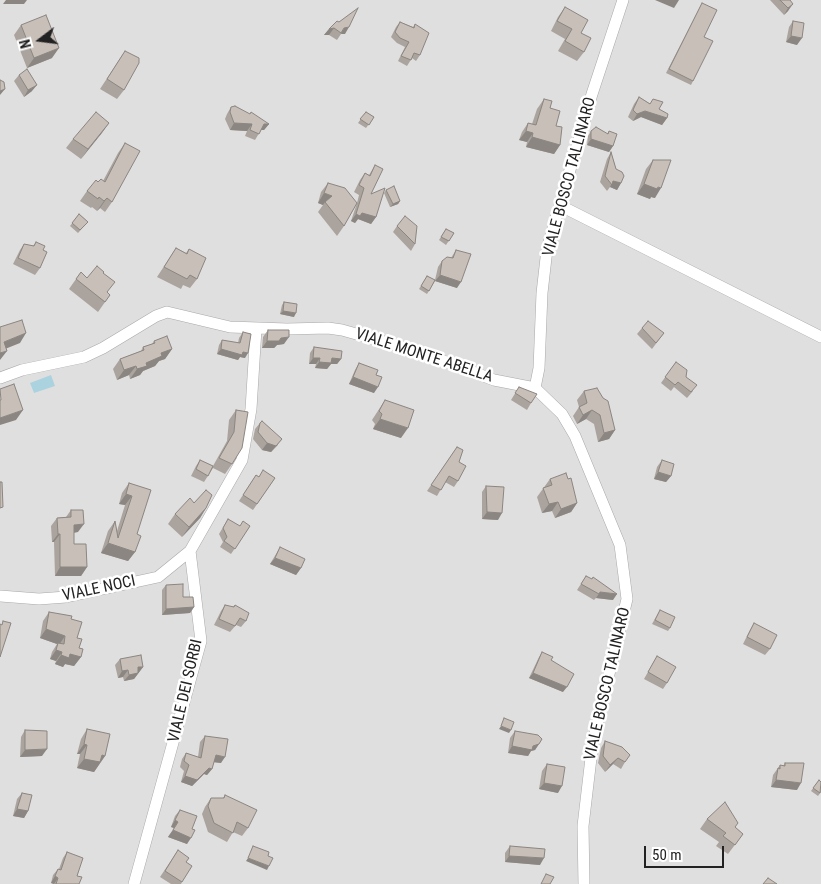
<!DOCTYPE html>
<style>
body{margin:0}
#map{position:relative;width:821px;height:884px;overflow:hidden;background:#f2efe9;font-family:"Roboto Condensed",sans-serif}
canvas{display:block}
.north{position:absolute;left:15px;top:15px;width:50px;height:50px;-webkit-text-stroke:4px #fff;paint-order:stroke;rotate:255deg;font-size:14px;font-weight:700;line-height:20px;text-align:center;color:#222}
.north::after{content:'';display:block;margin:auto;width:18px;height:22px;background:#222;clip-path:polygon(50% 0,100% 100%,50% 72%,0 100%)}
.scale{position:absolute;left:644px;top:846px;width:80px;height:22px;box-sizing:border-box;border:2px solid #222;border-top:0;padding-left:6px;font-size:15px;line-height:18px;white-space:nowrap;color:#222;-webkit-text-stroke:4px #fff;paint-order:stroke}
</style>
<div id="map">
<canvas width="821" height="884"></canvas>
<div class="north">N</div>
<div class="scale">50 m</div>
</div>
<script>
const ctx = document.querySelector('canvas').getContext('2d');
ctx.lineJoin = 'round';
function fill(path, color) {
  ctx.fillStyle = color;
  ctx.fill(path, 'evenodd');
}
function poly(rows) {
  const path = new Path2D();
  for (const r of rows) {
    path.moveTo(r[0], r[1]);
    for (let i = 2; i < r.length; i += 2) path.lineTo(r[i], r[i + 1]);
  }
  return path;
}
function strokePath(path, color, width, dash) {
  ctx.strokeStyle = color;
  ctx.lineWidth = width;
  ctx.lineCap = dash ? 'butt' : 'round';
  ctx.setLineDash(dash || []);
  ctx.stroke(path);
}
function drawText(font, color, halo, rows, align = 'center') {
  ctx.font = font + ' "Roboto Condensed",sans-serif';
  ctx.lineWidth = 5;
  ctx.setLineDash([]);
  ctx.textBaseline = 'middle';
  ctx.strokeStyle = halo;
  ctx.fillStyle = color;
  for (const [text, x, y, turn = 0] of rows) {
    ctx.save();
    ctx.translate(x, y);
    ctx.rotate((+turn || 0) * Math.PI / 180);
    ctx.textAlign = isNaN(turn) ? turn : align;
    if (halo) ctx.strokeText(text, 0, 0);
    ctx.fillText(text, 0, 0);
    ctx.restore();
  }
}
fill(poly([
 [0,0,821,0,821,884,0,884]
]), '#e0dfdf');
fill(poly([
 [51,375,55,386,34,393,30,383]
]), '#aad3df');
const minor = poly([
 [559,205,821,337],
 [0,378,22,370,84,357,103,348,156,316,167,312,230,327,287,329,328,328,342,330,417,351,494,380,535,388],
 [535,388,562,414,575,436,620,545,627,599,593,741,583,826,584,884],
 [535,388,539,368,542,293,547,249,592,94,623,0],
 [0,596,39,599,66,597,158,577,190,551],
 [134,884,201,641,190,551,242,460,251,409,256,329]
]);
strokePath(minor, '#a9a9a9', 12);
strokePath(minor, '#fff', 11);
fill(poly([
 [770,0,790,0,788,11,784,15],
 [702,3,704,37,693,81,691,85,666,73],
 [565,7,584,52,577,61,558,51,565,39,551,31,558,17],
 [337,21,345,34,341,34,337,40,329,35,324,35,329,29],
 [793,21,797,45,786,42,789,27],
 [400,22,413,27,415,24,420,55,416,61,412,58,407,66,398,61,405,47,397,43,391,37,396,27],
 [21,25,52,58,27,68,14,35],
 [125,51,124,90,117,99,100,89],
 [19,75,32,91,24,97,14,81],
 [639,97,659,109,667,118,662,125,641,117,633,121,628,117,634,104],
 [544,99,550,108,556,126,560,145,554,154,526,147,527,142,519,140,522,132,528,123,532,124,537,109],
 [231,107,269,124,264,130,261,130,255,140,245,136,247,131,230,130,225,119,227,114],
 [366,112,374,117,366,128,358,123],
 [109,123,81,159,66,148,73,139],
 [591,131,607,134,609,131,613,146,609,152,587,145,588,136],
 [125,143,112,202,105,212,100,208,97,211,92,207,91,208,80,201,87,191,98,182,103,181,118,153],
 [611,152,616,169,621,183,617,190,610,187,607,191,600,182,607,159],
 [653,160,655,198,651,197,650,199,637,194,646,169],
 [375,165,371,194,376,217,371,224,358,219,355,223,351,221,357,203,344,226,337,236,318,212,323,205,318,203,321,192,328,183,357,203,359,195,354,192,360,180,365,173,369,175],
 [386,190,400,201,398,204,390,207,384,193],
 [79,214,88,222,78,233,70,226],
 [397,226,415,244,411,251,393,232],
 [446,229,454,233,446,245,439,240],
 [36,242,40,268,35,275,13,264,20,250,24,244,33,246],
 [176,248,186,253,189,249,197,279,190,288,183,285,181,289,157,277],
 [456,250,457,288,435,281,427,294,419,289,427,276,435,280,438,267,442,261,451,258],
 [81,272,87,278,103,273,108,293,110,295,98,312,69,289],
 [284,302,294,317,280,314,282,305],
 [642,328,664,333,652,349,637,334],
 [268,330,284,344,277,345,274,348,262,348,263,337],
 [243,332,245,358,240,357,238,360,217,354,219,345,222,340,238,343,239,338],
 [154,341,172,349,165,359,159,361,155,366,143,371,140,375,130,379,129,375,117,380,113,369,120,359,141,351,143,347,152,344],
 [314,347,341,359,337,364,331,364,327,369,315,368,316,364,309,364,310,353],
 [676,362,686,377,693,391,687,398,674,387,671,391,661,383],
 [359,363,376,375,374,393,349,384,355,370],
 [519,387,531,403,527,410,511,400],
 [584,391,615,430,609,439,598,442,594,424,586,419,577,424,573,416,579,407,577,400],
 [385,400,401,438,373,429,375,424,372,420],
 [236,410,232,464,225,474,213,468,204,482,191,476,196,466,200,460,213,466,227,441,229,420],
 [260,423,278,445,271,452,262,450,253,439,255,429],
 [457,447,459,462,458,481,454,487,445,482,437,496,427,491],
 [662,460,671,476,666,482,654,479,657,467],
 [256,475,259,477,275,478,253,510,239,501],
 [550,479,577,503,571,512,555,518,552,511,542,513,537,497],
 [129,483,137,534,135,552,128,561,101,553,108,531,115,521,117,531,125,505,119,504,122,493],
 [486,486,498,520,482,519,482,492],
 [194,503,206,508,200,518,182,537,168,524,175,514],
 [71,510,78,532,74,533,74,544,87,567,81,576,55,576,54,542,52,542,51,526,57,518,66,517],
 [228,519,239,526,250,526,231,554,220,547,223,542,219,534],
 [280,547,301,568,296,575,270,564,276,554],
 [586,576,613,600,596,598,594,600,577,590],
 [166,585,183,597,194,607,190,613,162,615,162,590],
 [225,605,233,607,235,605,246,621,241,627,236,625,230,632,214,625,221,611],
 [660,610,670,628,668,631,652,624],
 [49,612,77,638,81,657,74,666,65,664,63,667,55,664,56,661,50,659,52,652,57,644,40,638,43,621],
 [754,623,770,649,765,655,743,644,750,630],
 [542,652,551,660,563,692,529,678,539,657],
 [657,656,667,683,663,689,644,679],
 [120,659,143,667,134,679,124,681,123,677,118,678,115,665],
 [87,729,105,756,94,772,77,768,80,754,77,754,81,739],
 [25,730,42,756,20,757,21,737],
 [515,731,542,739,535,750,531,751,528,756,508,753,510,738],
 [205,736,221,763,214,762,212,769,207,775,204,774,192,786,181,782,184,771,180,767,182,759,186,753,198,757,200,742],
 [605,741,625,762,621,769,613,764,605,772,598,763,601,748],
 [785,763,797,790,771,787,773,775,780,765,783,766],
 [547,764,558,793,539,789,542,771],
 [819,780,821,792,818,796,811,791],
 [22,793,28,811,24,818,13,816,17,799],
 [225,795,248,828,242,836,233,832,227,842,208,832,202,814,205,807,211,798,223,798],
 [180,810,192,829,187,844,168,837,174,828,171,827,175,816],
 [707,819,735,827,743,834,728,854,716,846,719,842,700,829],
 [510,846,540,865,505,862,505,853],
 [178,850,182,882,181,884,171,884,160,877],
 [67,852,77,876,79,884,54,884,51,883,53,875,58,869,59,869,63,858]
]), '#aba49e');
fill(poly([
 [6,0,27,0,24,4,3,4],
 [655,0,679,0,674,8],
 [793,4,788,11,784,15,788,8],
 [349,27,345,34,341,34,344,28],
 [334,28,329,35,324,35,329,29],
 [791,36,802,38,797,45,786,42],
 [59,48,52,58,27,68,34,58],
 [37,85,32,91,24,97,28,90],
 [5,89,0,95,0,96,0,91],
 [645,111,667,118,662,125,641,117,633,121,637,114],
 [109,123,102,133,81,159,88,149],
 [234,123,252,124,247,131,230,130],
 [264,124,269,124,264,130,260,130],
 [526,131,533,133,527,142,519,140],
 [532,137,560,145,554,154,526,147],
 [591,139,613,146,609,152,587,145],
 [613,181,621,183,617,190,610,187],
 [644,184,661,188,655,198,651,197,650,199,637,194],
 [324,193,332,196,325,202,323,205,318,203],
 [107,198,100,208,97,211,104,201],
 [400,201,398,204,390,207,393,204],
 [362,213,376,217,371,224,358,219,355,223,351,221,356,214],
 [440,275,461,282,457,288,435,281],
 [283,311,296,313,294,317,280,314],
 [26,333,20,343,0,351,4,342],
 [289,337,284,344,277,345,274,348,262,348,267,341,281,338],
 [172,349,165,359,159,361,155,366,143,371,140,375,130,379,137,369,161,353],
 [221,349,243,352,248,353,245,358,240,357,238,360,217,354],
 [7,351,0,360,0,353],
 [313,358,320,358,316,364,309,364],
 [332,358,341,359,337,364,331,364,327,369,315,368,319,362],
 [136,366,129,375,117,380,124,370],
 [353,377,378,387,374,393,349,384],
 [23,410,16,420,0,425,0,418],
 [592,410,586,419,577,424,583,415],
 [380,419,408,428,401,438,373,429],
 [615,430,609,439,598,442,604,433],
 [282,439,271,452,262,450,267,443],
 [658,472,671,476,666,482,654,479],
 [126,494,132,496,125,505,119,504],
 [558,502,552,511,542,513,549,504],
 [577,503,571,512,555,518,561,509],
 [206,508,200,518,182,537,189,527],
 [487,512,502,513,498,520,482,519],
 [84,524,78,532,68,533,74,525],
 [58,534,60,534,54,542,52,542],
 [108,543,135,552,128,561,101,553],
 [275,558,301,568,296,575,270,564],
 [60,567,87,567,81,576,55,576],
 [600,592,617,594,613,600,596,598],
 [194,607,190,613,162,615,166,609],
 [46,629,65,636,59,645,58,643,57,644,40,638],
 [56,650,62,652,56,661,50,659],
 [70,654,81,657,74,666,65,664,63,667,55,664,61,655],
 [138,667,143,667,134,679,124,681,129,675],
 [128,670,123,677,118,678,122,671],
 [533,673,567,687,563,692,529,678],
 [501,726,511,730,509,733,499,729],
 [84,744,87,745,80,754,77,754],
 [539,744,535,750,531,751,528,756,508,753,512,746,533,746],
 [47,749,42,756,20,757,25,750],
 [102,755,105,756,94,772,77,768,84,759],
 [216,755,225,757,221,763,212,762],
 [618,758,613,764,605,772,610,765],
 [209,768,212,769,207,775,204,774,192,786,181,782,185,776],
 [776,780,801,783,797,790,771,787],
 [544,783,562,786,558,793,539,789],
 [17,809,28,811,24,818,13,816],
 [175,820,178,822,174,828,171,827],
 [173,830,191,838,187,844,168,837],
 [509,856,544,858,540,865,505,862],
 [248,858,269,866,267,870,246,861],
 [55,876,58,878,54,884,51,883]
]), '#8b8681');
const building = poly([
 [780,0,790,0,793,4,788,8,780,0],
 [702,3,717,10,704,37,713,41,693,81,669,69,702,3],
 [565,7,588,20,581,33,591,38,584,52,565,41,572,29,557,21,565,7],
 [358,8,349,27,344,28,341,33,334,28,329,29,337,21,339,22,358,8],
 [46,15,59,48,34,58,21,25,46,15],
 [793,21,804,23,802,38,791,36,793,21],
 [400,22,414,28,415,24,429,33,420,55,414,53,411,60,401,56,409,42,400,38,395,32,400,22],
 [125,51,139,58,139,63,124,90,107,79,125,51],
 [27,69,37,85,28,90,19,75,27,69],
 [0,80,4,82,5,89,0,91,0,80],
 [639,97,650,104,653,99,663,102,659,109,668,114,667,118,645,111,637,114,633,110,639,97],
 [544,99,552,101,550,108,560,111,556,126,562,127,560,145,532,137,533,133,526,131,528,123,536,125,544,99],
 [235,106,250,114,251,112,269,124,264,124,259,134,250,130,252,124,234,123,230,112,231,107,235,106],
 [96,112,109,123,88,149,73,139,96,112],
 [366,112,374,117,369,125,360,119,366,112],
 [596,127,608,134,609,131,617,134,613,146,591,139,591,131,596,127],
 [125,143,140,151,112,202,107,198,104,201,99,197,98,199,87,191,96,180,98,182,101,179,105,182,125,143],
 [611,152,616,169,622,172,624,176,621,183,613,181,612,185,605,176,611,152],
 [653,160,671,160,661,188,658,187,657,189,644,184,653,160],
 [375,165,383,169,371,194,385,188,376,217,362,213,360,216,356,214,364,188,359,185,365,173,370,176,375,165],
 [328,183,345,188,357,203,344,226,325,202,332,196,324,193,328,183],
 [394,186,400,201,393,204,386,190,394,186],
 [79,214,88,222,80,230,72,223,79,214],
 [405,216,417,226,415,244,397,226,405,216],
 [446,229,454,233,449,241,441,237,446,229],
 [36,242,45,246,43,250,47,252,40,268,18,258,24,244,34,246,36,242],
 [176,248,187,254,189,249,206,258,197,279,190,275,187,279,164,267,176,248],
 [456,250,471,254,461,282,440,275,442,261,447,257,453,258,456,250],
 [97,266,104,272,103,273,115,282,107,292,110,295,105,302,76,279,81,272,87,278,97,266],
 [427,276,435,280,429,291,421,286,427,276],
 [284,302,297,304,296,313,283,311,284,302],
 [22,320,26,333,4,342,7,351,0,353,0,327,22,320],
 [648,321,664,333,656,343,642,328,648,321],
 [268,330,289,330,289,337,281,338,279,341,267,341,268,330],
 [243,332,251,334,248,353,243,352,242,355,221,349,222,340,240,343,243,332],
 [167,336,172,349,161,353,162,356,146,363,147,366,137,369,136,366,124,370,120,359,144,350,143,347,155,343,154,341,167,336],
 [314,347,342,351,341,359,332,358,331,363,319,362,320,358,313,358,314,347],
 [676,362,687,370,686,377,697,385,691,392,678,382,675,385,665,377,676,362],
 [359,363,378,370,376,375,382,377,378,387,353,377,359,363],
 [14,384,23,410,0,418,0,400,1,400,0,389,14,384],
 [519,387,537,394,531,403,515,393,519,387],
 [597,388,603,398,608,401,615,430,604,433,600,415,592,410,583,415,579,407,587,403,584,391,597,388],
 [385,400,414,410,408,428,380,419,382,414,379,411,385,400],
 [236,410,248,412,242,448,232,464,219,458,234,432,236,410],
 [262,421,282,439,276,446,267,443,258,432,260,423,262,421],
 [457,447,463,450,459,462,466,466,458,481,449,476,441,490,431,485,457,447],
 [200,460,213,466,208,476,196,469,200,460],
 [662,460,674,464,671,476,658,472,662,460],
 [263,470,275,478,257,504,243,495,256,475,259,477,263,470],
 [566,473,568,479,571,478,577,503,561,509,558,502,549,504,543,488,552,485,550,479,566,473],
 [0,482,2,482,3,507,0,508,0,482],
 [129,483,151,490,137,534,141,536,135,552,108,543,115,521,118,538,132,496,126,494,129,483],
 [486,486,504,487,502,513,487,512,486,486],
 [206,490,212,495,206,508,189,527,175,514,190,498,194,503,206,490],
 [71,510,83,510,84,524,74,525,74,544,86,544,87,567,60,567,60,534,58,534,57,518,71,517,71,510],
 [228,519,240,526,243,521,250,526,235,549,224,541,227,537,223,528,228,519],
 [280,547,305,559,301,568,275,558,280,547],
 [586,576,592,579,593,577,617,594,600,592,599,594,581,584,586,576],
 [183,584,183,597,193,597,194,607,166,609,166,585,183,584],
 [225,605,234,607,235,605,249,613,246,621,240,618,235,626,219,619,225,605],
 [660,610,675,617,670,628,655,620,660,610],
 [49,612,72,616,71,619,82,622,77,638,82,639,79,648,83,649,81,657,70,654,69,658,61,655,62,652,56,650,58,643,64,644,65,636,46,629,49,612],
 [3,621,11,623,0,657,0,624,2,625,3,621],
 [754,623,777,635,770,649,747,637,754,623],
 [542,652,553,657,551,660,574,674,567,687,533,673,542,652],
 [141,655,143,667,138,667,138,673,129,675,128,670,122,671,120,659,141,655],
 [657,656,676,667,667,683,648,672,657,656],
 [504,718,514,722,511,730,501,726,504,718],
 [87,729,110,734,105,756,102,755,100,762,84,759,87,745,84,744,87,729],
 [25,730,47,731,47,749,25,750,25,730],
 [515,731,538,735,542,739,539,744,533,746,532,750,512,746,515,731],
 [205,736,228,739,225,757,216,755,212,769,209,768,197,780,185,776,189,765,184,761,186,753,201,758,205,736],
 [605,741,622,747,630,755,625,762,618,758,610,765,603,756,605,741],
 [785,763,804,763,801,783,776,780,778,768,780,769,780,765,785,766,785,763],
 [547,764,565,767,562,786,544,783,547,764],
 [819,780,821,782,820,793,813,788,819,780],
 [22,793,32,795,28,811,17,809,22,793],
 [225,795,257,810,248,828,237,822,233,833,214,823,208,806,211,798,224,798,225,795],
 [725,802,738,823,735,827,743,834,735,845,723,836,726,833,707,819,725,802],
 [180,810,197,816,192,829,195,830,191,838,173,830,178,822,175,820,180,810],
 [253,846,269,852,268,856,273,858,269,866,248,858,253,846],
 [510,846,545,849,544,858,509,856,510,846],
 [178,850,189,858,186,862,192,866,182,882,165,871,178,850],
 [67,852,83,858,77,876,82,877,79,884,56,884,58,878,55,876,58,869,61,870,67,852],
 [546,874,554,877,550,884,541,884,546,874],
 [768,878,777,884,763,884,768,878]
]);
fill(building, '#c7bfb8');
strokePath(building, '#8b8681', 1);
drawText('16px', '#222', '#fff', [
 ["VIALE BOSCO TALLINARO",570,177,-75],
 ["VIALE MONTE ABELLA",424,356,18],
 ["VIALE NOCI",99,589,-12],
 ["VIALE BOSCO TALINARO",608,684,-77],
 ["VIALE DEI SORBI",186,691,-77]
]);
</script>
